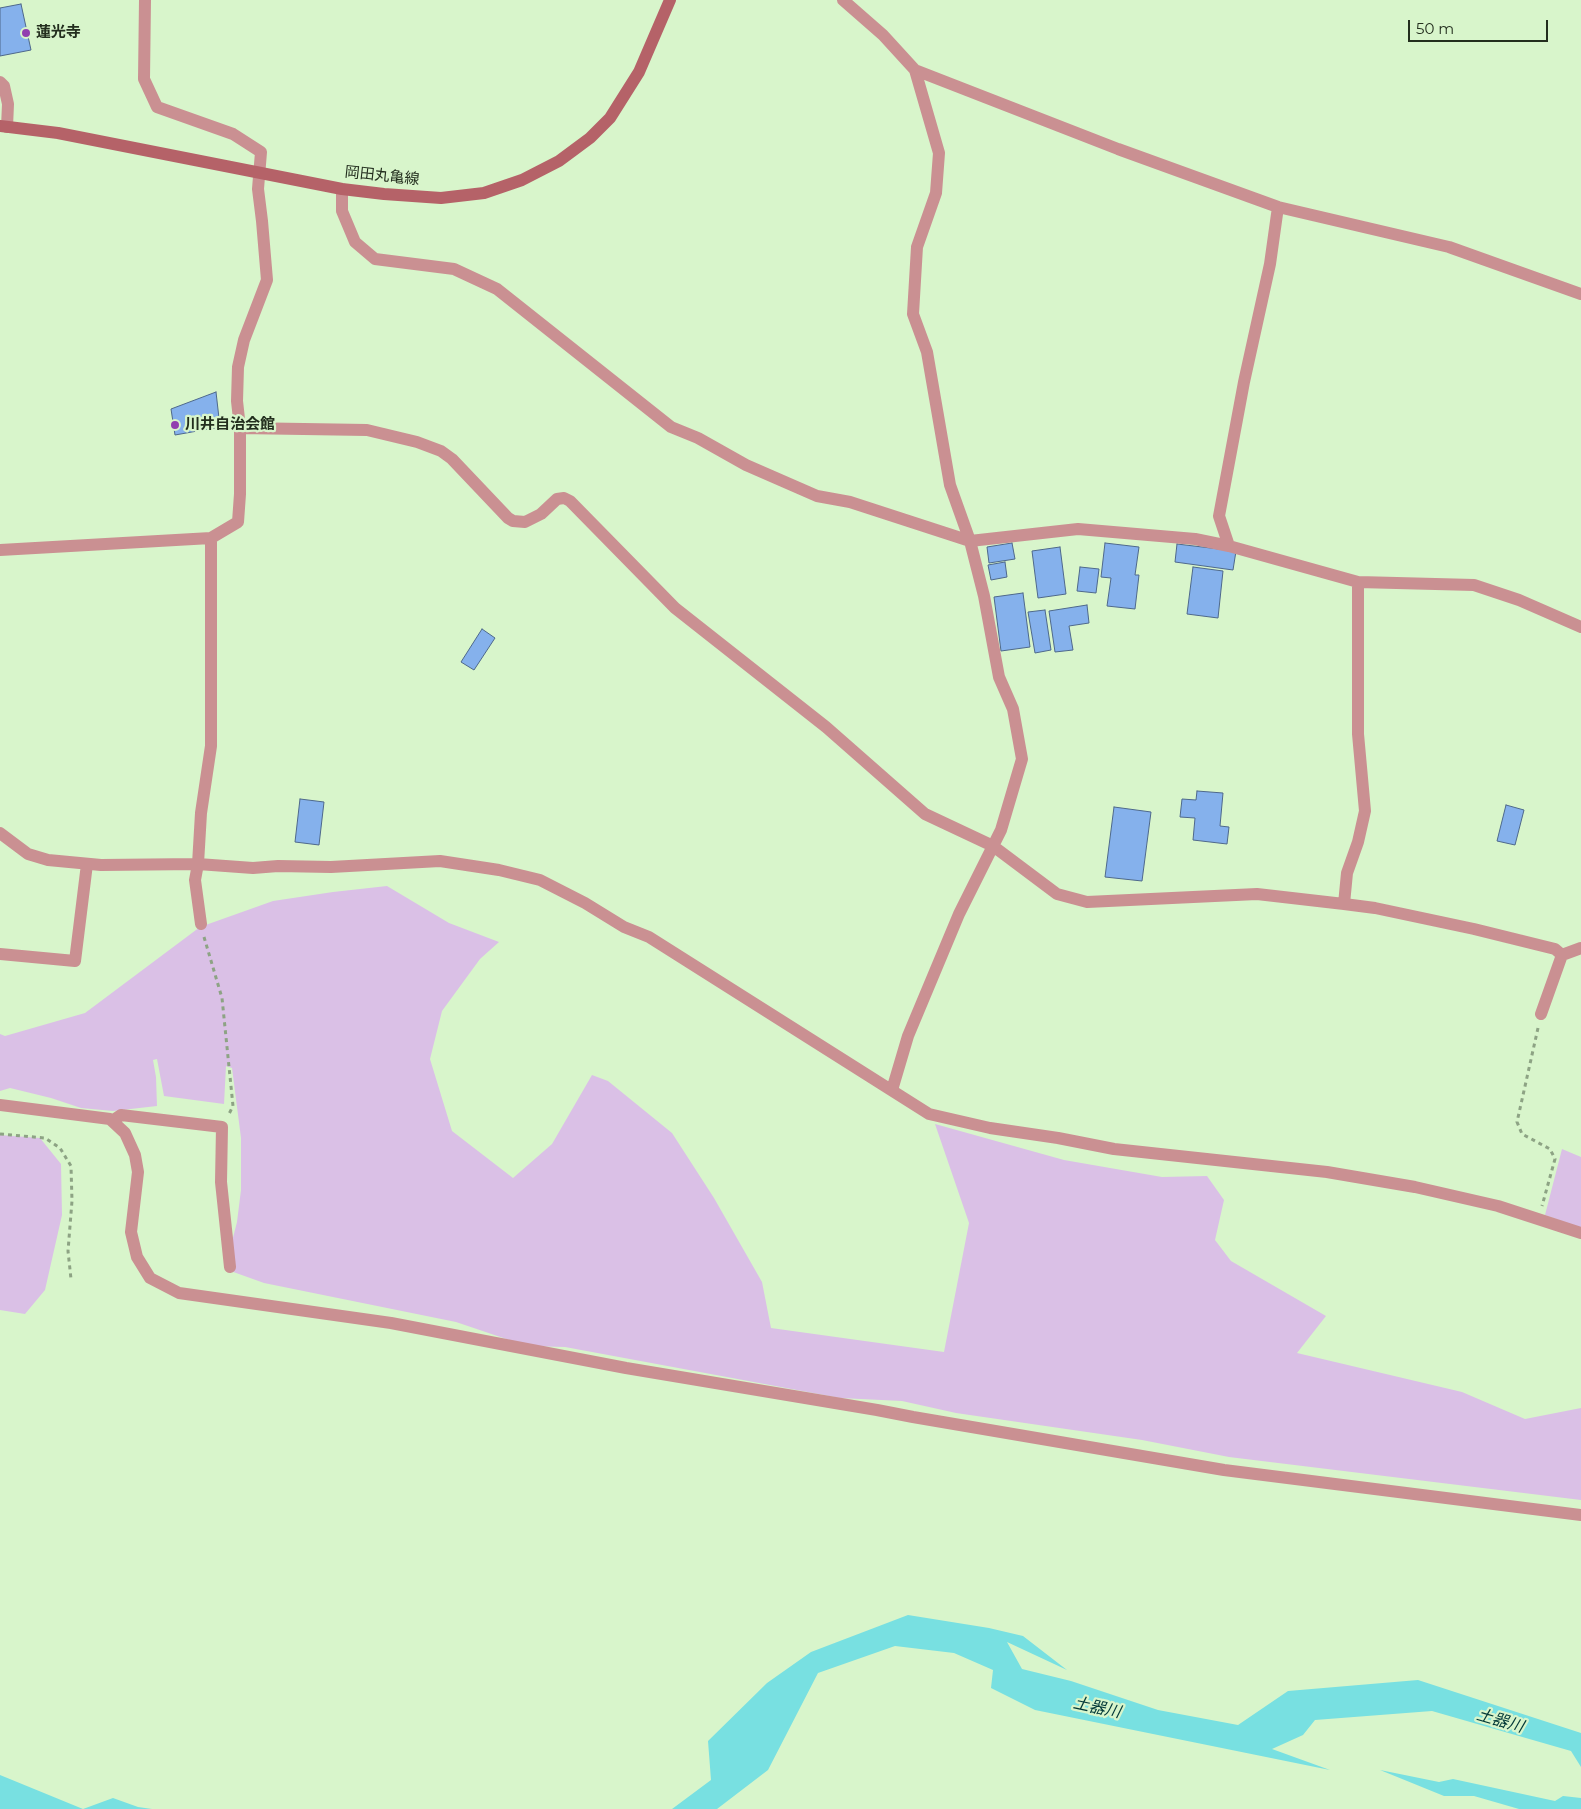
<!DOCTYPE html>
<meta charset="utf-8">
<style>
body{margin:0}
#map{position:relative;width:1581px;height:1809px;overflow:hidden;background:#d8f5cb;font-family:Montserrat,sans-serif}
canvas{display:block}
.scale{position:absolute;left:1408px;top:20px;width:140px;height:22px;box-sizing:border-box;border:2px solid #232e1e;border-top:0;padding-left:6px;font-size:15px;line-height:18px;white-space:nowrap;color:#232e1e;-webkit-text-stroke:4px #d8f5cb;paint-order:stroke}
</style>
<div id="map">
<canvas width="1581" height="1809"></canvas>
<div class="scale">50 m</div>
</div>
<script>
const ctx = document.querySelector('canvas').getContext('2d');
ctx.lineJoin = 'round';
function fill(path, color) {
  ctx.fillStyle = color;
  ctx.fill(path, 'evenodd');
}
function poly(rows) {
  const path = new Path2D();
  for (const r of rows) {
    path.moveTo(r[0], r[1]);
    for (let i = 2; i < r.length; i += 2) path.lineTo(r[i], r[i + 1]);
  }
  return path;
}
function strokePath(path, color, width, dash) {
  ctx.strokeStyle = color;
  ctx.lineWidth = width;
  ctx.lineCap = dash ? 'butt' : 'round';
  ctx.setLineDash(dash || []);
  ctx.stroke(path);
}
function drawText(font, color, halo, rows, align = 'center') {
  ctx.font = font + ' Montserrat,"Noto Sans JP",sans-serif';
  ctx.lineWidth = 4.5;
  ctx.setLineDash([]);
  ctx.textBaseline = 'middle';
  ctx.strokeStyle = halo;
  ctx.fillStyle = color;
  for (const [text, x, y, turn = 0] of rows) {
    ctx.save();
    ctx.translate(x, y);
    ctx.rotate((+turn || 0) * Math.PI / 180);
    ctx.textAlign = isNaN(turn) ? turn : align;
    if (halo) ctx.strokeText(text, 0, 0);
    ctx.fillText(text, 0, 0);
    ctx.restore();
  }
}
fill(poly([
 [387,886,449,923,499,942,480,959,442,1011,430,1059,452,1131,513,1178,552,1144,592,1075,608,1081,672,1133,714,1198,762,1282,771,1328,944,1352,969,1223,935,1124,1064,1160,1162,1177,1207,1176,1224,1200,1215,1240,1231,1261,1326,1316,1297,1353,1462,1392,1525,1419,1581,1408,1581,1500,1229,1457,1142,1440,956,1413,902,1401,840,1398,565,1347,527,1346,456,1322,264,1283,225,1269,237,1222,241,1190,241,1138,232,1068,226,1066,224,1104,164,1096,157,1059,153,1060,156,1077,157,1106,113,1111,81,1108,51,1098,10,1088,0,1091,0,1034,5,1036,85,1013,200,927,273,901,333,892],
 [0,1135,40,1138,61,1164,62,1215,45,1290,25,1314,0,1310],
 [1562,1149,1581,1157,1581,1228,1545,1215]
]), '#dac0e6');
fill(poly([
 [908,1615,989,1628,1023,1636,1067,1670,1007,1642,1022,1669,1071,1681,1158,1710,1238,1725,1288,1691,1418,1680,1581,1733,1581,1767,1571,1751,1432,1711,1315,1720,1303,1735,1272,1749,1330,1770,1035,1710,991,1688,993,1670,954,1653,895,1646,818,1673,768,1770,717,1809,672,1809,711,1780,708,1741,767,1683,811,1652],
 [1380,1770,1439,1782,1453,1779,1555,1801,1563,1796,1581,1798,1581,1809,1519,1809,1474,1796,1444,1796],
 [0,1775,83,1809,0,1809],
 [113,1798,138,1807,152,1809,83,1809]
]), '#78e0e1');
const building = poly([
 [21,4,31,50,0,56,0,8,21,4],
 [216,392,220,427,175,435,171,409,216,392],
 [1012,543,1015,559,989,563,987,547,1012,543],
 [1105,543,1139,547,1135,575,1139,575,1135,609,1107,606,1111,578,1101,577,1105,543],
 [1177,544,1236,551,1233,570,1175,562,1177,544],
 [1060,547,1066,594,1038,598,1032,551,1060,547],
 [1005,562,1007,577,991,580,988,565,1005,562],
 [1080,567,1099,569,1096,593,1077,591,1080,567],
 [1193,567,1223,571,1218,618,1187,614,1193,567],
 [1023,593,1030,647,1001,651,994,597,1023,593],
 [1087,605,1089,623,1069,626,1073,650,1055,652,1049,611,1087,605],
 [1045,610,1051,650,1035,653,1028,612,1045,610],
 [482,629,495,638,474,670,461,662,482,629],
 [1197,791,1223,793,1220,826,1229,827,1227,844,1193,840,1195,818,1180,817,1182,799,1196,800,1197,791],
 [300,799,324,802,319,845,295,842,300,799],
 [1506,805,1524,810,1515,845,1497,841,1506,805],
 [1114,807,1151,812,1142,881,1105,877,1114,807]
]);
fill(building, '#85b1ec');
strokePath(building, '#4e688b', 1);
strokePath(poly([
 [204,937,222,998,233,1106,229,1114],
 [1538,1028,1517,1122,1522,1134,1550,1149,1555,1159,1542,1206],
 [0,1134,45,1138,60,1148,71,1166,72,1201,68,1251,71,1279]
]), '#8da384', 3, [4, 4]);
strokePath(poly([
 [843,0,883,35,915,70,1118,149,1278,207,1449,247,1581,294],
 [0,82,4,86,8,104,7,127],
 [342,189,342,211,355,242,375,259,454,269,497,289,671,427,698,438,746,465,817,496,850,502,970,541,1078,529,1195,539,1229,546,1358,582,1474,585,1519,600,1581,627],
 [240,428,367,430,417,442,441,451,452,459,508,518,513,521,525,522,541,514,557,499,564,498,570,501,675,608,826,727,925,814,993,846,1057,894,1087,902,1257,894,1344,904],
 [1229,546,1219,516,1244,382,1270,264,1278,207],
 [0,550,211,538,238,522,240,494,240,428,237,401,238,367,244,340,267,280,262,221,258,189,261,152,233,134,157,107,144,79,145,0],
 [1358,582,1358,734,1365,811,1358,842,1347,873,1344,904,1375,908,1474,929,1555,949,1562,955],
 [0,833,28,854,48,860,101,865,198,864,253,868,278,866,331,867,440,861,499,870,540,880,585,903,624,927,649,937,929,1114,990,1128,1058,1138,1114,1149,1327,1172,1415,1187,1498,1206,1581,1233],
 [201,924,195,880,198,864,201,813,211,746,211,538],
 [0,954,75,961,87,864],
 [1541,1014,1562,955,1581,948],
 [892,1090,908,1036,959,914,1001,830,1022,759,1013,709,999,677,984,596,970,541,950,485,927,352,913,314,917,247,936,193,939,153,915,70],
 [0,1105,110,1119,125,1133,135,1155,138,1172,131,1232,137,1257,150,1278,179,1293,391,1323,626,1368,877,1410,913,1417,1224,1470,1581,1515],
 [112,1121,121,1115,222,1127,221,1182,230,1267]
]), '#ca9092', 12);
strokePath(poly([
 [0,126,58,133,342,189,384,194,441,198,484,193,522,180,559,161,590,138,610,118,639,72,670,0]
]), '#b56268', 12);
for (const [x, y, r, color] of [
 [26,33,5,"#913faf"],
 [175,425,5,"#913faf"]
]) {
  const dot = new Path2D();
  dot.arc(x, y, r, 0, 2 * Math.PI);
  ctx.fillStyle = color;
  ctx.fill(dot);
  strokePath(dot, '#d8f5cb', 2);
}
drawText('bold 15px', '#232e1e', '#d8f5cb', [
 ["蓮光寺",36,33],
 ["川井自治会館",185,425]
], 'left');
drawText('15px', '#232e1e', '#d8f5cb', [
 ["岡田丸亀線",382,176,6]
]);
drawText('italic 16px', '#013737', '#d8f5cb', [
 ["土器川",1097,1708,12],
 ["土器川",1500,1721,16]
]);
</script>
